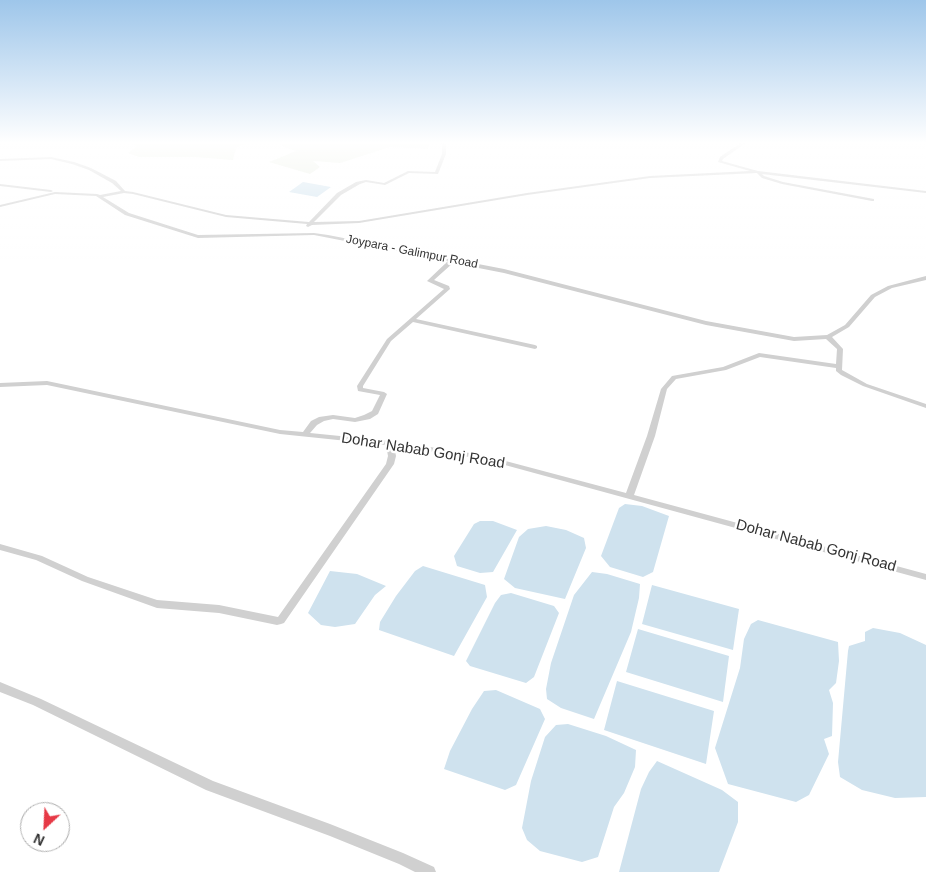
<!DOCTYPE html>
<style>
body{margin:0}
#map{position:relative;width:926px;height:872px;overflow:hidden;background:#fff;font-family:Arial,sans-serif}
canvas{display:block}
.north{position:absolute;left:20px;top:802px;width:50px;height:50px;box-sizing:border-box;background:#fff;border:1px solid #adadad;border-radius:50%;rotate:205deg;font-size:14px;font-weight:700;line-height:20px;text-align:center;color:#333}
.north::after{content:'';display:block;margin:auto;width:18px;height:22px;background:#e63946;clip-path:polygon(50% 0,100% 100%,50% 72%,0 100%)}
</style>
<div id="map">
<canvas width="926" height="872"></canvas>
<div class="north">N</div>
</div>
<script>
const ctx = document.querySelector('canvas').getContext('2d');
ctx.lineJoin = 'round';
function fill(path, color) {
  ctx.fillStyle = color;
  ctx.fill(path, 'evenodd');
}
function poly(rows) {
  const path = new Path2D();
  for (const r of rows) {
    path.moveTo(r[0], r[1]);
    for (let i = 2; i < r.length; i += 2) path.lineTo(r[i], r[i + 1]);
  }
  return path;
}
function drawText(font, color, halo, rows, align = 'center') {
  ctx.font = font + ' Arial,sans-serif';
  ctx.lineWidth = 5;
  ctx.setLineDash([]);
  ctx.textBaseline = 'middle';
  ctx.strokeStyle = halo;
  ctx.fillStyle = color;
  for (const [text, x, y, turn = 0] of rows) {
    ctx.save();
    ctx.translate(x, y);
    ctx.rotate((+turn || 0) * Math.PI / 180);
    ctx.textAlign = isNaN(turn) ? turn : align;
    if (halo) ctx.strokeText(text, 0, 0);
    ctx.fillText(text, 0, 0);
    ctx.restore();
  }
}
fill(poly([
 [131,142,252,142,236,148,233,160,194,157,139,157,128,153,136,147],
 [281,142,430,142,428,149,390,147,340,163,313,161,320,167,310,174,269,162,296,151,283,147]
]), '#e6ecdf');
fill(poly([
 [303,182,331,187,317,197,289,192],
 [625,504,642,506,669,516,653,572,643,577,610,567,601,556,619,508],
 [480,521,493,521,517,530,493,572,480,573,457,566,454,556,474,524],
 [546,526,566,530,584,538,586,548,565,599,515,588,504,579,519,537,528,529],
 [423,566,485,585,487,597,454,656,379,630,380,622,396,596,415,571],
 [330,571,357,574,386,586,375,595,355,624,335,627,321,625,308,613],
 [592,572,607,574,640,584,639,598,631,632,594,719,561,708,547,699,546,689,551,663,574,595],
 [652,585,739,609,733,650,642,624],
 [511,593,554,606,559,613,534,677,526,683,470,666,466,661,495,603,501,595],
 [758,620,838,642,839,661,836,683,829,690,833,703,832,736,824,739,829,754,809,795,796,802,728,784,715,748,740,668,744,639,751,624],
 [873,628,900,633,926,645,926,797,895,798,862,790,840,777,838,762,848,651,849,646,865,641,865,632],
 [638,629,729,656,723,702,626,672],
 [617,681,714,711,706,764,604,730],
 [496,690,540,709,545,719,516,785,505,790,444,769,450,751,472,709,484,691],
 [568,724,606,736,636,750,635,767,624,793,614,807,598,857,582,862,540,851,527,840,522,828,531,781,545,737,556,725],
 [657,761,722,790,738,802,738,822,719,872,619,872,641,789,649,772]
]), '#cfe2ee');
fill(poly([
 [440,142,444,142,446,145,446,154,438,174,409,173,385,185,366,182,360,184,341,195,314,222,359,221,527,193,650,176,750,171,718,162,720,157,742,142,747,142,723,159,722,161,758,171,926,191,926,193,762,174,764,176,783,182,874,199,874,201,872,201,782,184,762,178,757,173,650,178,527,195,359,223,312,225,308,227,306,226,307,224,226,217,133,194,124,193,103,197,129,213,198,235,314,233,328,235,504,269,706,321,794,337,827,335,845,325,871,295,888,286,926,276,926,280,892,288,875,297,849,327,832,337,843,349,842,370,867,384,926,404,926,408,863,386,841,375,836,371,836,368,760,357,726,370,676,379,667,389,655,436,634,495,926,574,926,580,483,459,394,446,396,456,394,464,284,623,281,624,277,625,219,613,157,608,82,581,36,560,0,550,0,544,42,556,88,577,157,600,219,605,278,617,386,464,388,456,386,445,280,434,47,385,0,387,0,383,47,381,280,430,303,432,311,421,319,417,333,415,355,418,364,415,372,411,380,395,358,391,357,386,387,339,444,289,427,281,448,261,314,235,198,238,125,215,96,196,55,194,0,207,0,205,55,192,97,194,100,195,121,191,112,183,89,170,72,164,51,159,0,161,0,159,51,157,74,162,91,168,116,181,125,191,133,192,226,215,309,222,337,193,356,182,366,180,384,183,408,171,435,172,442,154,442,145,440,142],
 [453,263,504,273,706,325,794,341,826,339,837,349,836,364,759,353,723,367,672,376,661,389,647,436,626,493,483,455,390,441,310,433,317,425,324,421,333,419,355,422,370,419,378,414,387,394,384,392,363,388,363,386,391,341,413,322,535,349,537,348,537,346,535,345,416,319,450,289,449,286,434,280,453,263],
 [0,184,51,190,53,191,51,192,0,186,0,184],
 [0,682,41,699,213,781,330,824,403,853,434,867,436,872,415,872,399,864,330,836,206,790,33,705,0,692,0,682]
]), '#d0d0d0');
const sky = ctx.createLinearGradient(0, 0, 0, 264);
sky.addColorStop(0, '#9ec6ea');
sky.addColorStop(0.54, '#fff');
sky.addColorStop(1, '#ffffff00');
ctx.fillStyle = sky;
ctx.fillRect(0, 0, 926, 264);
drawText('12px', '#333', '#fff', [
 ["Joypara - Galimpur Road",412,252,11]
]);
drawText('15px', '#333', '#fff', [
 ["Dohar Nabab Gonj Road",423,451,9],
 ["Dohar Nabab Gonj Road",816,546,15]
]);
</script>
